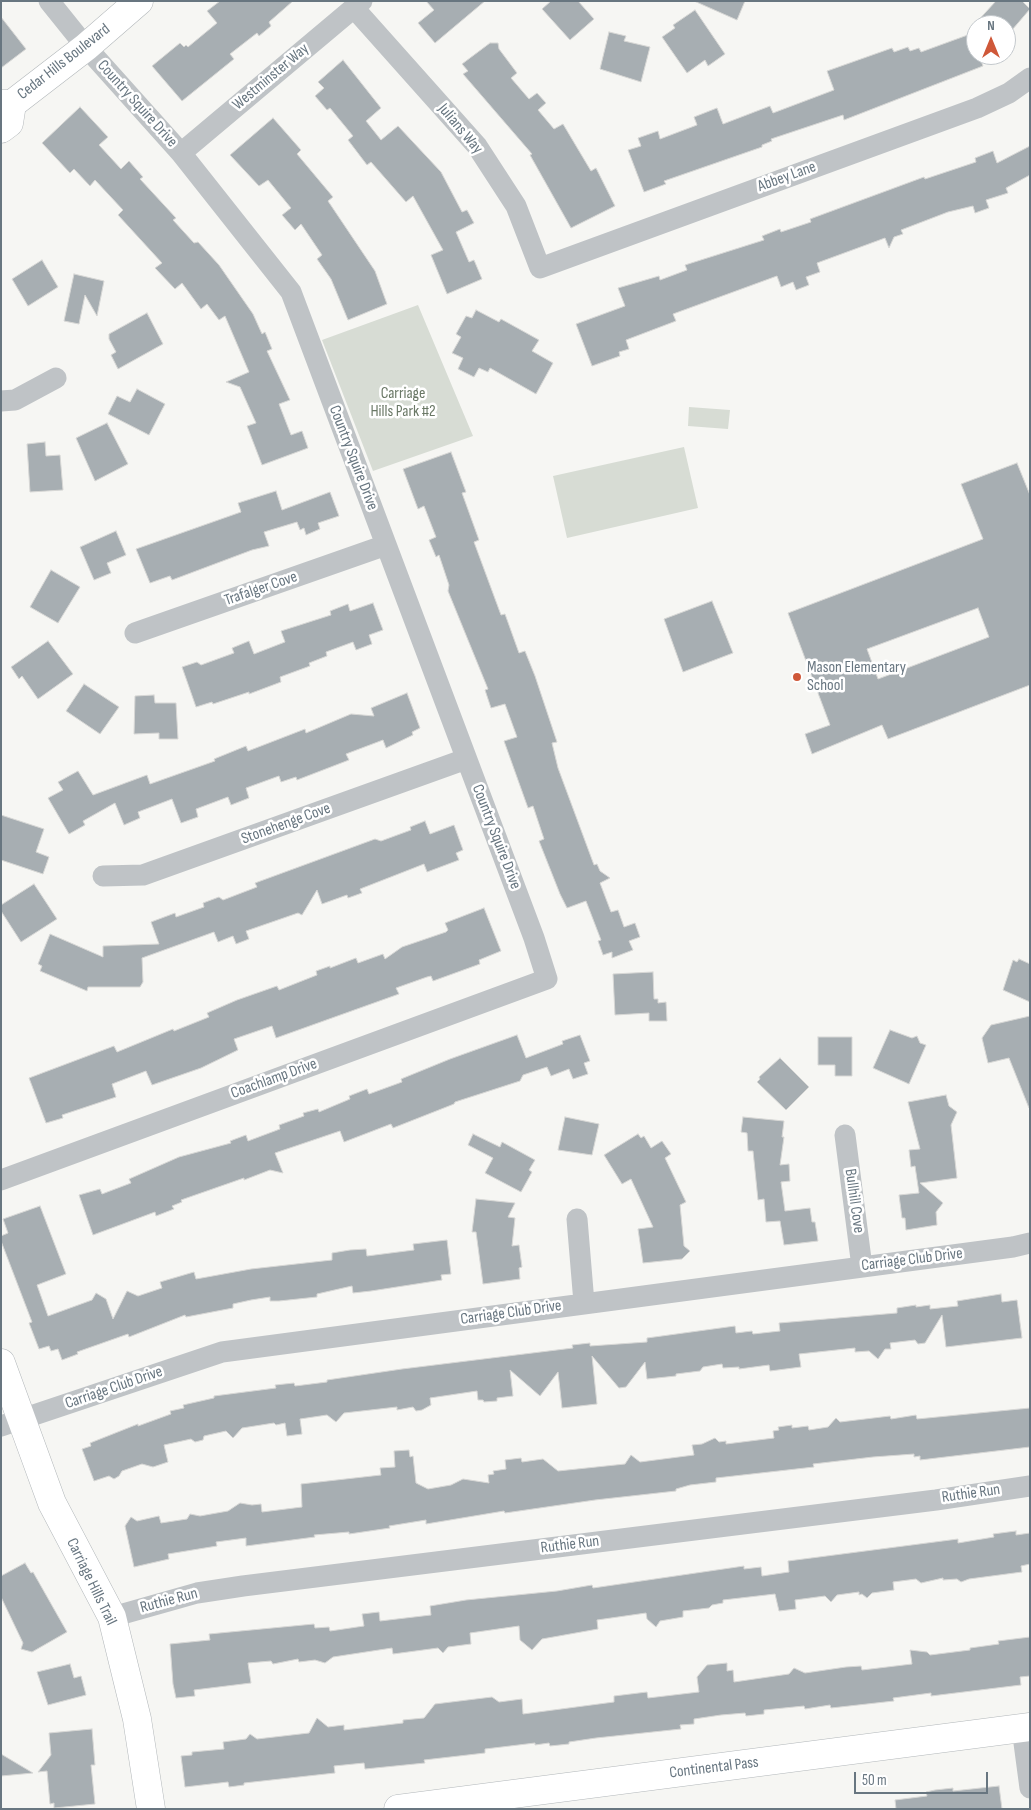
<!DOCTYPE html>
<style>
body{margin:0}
#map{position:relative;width:1031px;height:1810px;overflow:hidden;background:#f6f6f3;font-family:"Sofia Sans Condensed",sans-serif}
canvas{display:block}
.frame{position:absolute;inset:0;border:2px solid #687680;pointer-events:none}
.north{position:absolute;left:966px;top:15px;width:50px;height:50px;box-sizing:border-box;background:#fff;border:1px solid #c3c8cc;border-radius:50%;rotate:0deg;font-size:14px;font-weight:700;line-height:20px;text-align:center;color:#687680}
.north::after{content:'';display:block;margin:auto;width:18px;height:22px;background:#cf5839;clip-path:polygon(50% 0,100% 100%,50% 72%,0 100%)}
.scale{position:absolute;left:854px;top:1772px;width:134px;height:22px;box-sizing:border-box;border:2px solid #687680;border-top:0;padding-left:6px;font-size:15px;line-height:18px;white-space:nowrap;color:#687680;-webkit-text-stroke:4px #fff;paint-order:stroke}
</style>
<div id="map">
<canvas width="1031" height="1810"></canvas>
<div class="frame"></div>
<div class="north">N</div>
<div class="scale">50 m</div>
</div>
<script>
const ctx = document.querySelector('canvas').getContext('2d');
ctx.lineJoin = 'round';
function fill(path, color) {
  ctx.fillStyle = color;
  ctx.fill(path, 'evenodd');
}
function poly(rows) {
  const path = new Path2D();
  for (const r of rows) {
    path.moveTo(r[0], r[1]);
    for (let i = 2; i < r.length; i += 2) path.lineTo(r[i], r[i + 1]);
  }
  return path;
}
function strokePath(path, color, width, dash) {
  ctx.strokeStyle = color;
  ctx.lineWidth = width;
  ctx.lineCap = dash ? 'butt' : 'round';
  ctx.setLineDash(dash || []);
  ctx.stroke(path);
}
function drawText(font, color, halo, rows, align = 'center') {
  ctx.font = font + ' "Sofia Sans Condensed",sans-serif';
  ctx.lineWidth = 5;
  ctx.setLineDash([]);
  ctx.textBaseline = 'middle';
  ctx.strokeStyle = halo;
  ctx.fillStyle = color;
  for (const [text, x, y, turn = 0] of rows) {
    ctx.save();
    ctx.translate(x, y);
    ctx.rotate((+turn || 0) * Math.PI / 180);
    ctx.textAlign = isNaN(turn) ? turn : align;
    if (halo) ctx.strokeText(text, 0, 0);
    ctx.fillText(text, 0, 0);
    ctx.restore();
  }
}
fill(poly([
 [418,305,473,436,373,471,322,340],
 [689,407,730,410,728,429,688,426],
 [684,447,698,508,567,538,553,476]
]), '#d7dcd4');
const building = poly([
 [220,1,293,1,269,22,271,26,259,36,257,33,230,54,234,59,182,101,152,66,180,43,184,47,186,45,188,47,217,23,207,11,220,1],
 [426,1,485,1,435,43,418,23,434,10,426,1],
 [551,1,578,1,594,19,570,40,542,9,551,1],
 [694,1,745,1,737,20,694,1],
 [996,1,1022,1,1030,9,1006,37,1006,25,974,25,996,1],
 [695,10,725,54,708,66,705,60,687,73,662,37,675,28,673,25,695,10],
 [1,17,26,49,1,68,1,17],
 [609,32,626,36,624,41,650,47,641,82,600,69,609,32],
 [976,32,976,55,979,55,983,66,844,120,843,115,771,139,772,141,762,145,762,147,664,181,666,184,644,192,628,150,641,146,638,138,658,131,660,139,697,125,694,117,717,108,723,124,770,106,773,113,834,90,827,71,892,48,894,52,908,47,910,51,919,48,921,52,976,32],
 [490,43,498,43,499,49,517,73,511,78,529,99,537,93,546,103,538,110,554,129,563,124,591,171,596,168,615,206,571,228,530,155,532,154,463,74,468,71,462,64,490,43],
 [343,60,381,108,366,121,381,140,398,126,441,172,462,212,467,210,474,223,456,232,469,262,474,260,482,279,447,294,431,255,443,250,413,196,406,202,371,162,367,165,348,140,353,136,330,108,327,110,315,96,324,88,318,82,343,60],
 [80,107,108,137,99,145,121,169,129,161,143,177,140,179,176,218,173,220,194,243,198,242,219,265,253,314,262,334,265,332,272,349,267,351,290,400,279,404,291,435,302,431,308,448,262,465,247,426,256,423,240,387,226,382,249,372,225,316,219,320,207,304,201,309,182,283,175,289,155,268,162,263,118,215,123,210,95,180,90,186,74,169,70,173,42,143,80,107],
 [273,118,301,150,297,154,333,197,328,201,375,271,387,304,348,320,331,279,317,259,322,255,301,224,295,230,282,215,291,208,268,180,259,186,230,155,273,118],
 [1030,146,1030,175,1006,188,1008,193,986,200,989,208,975,213,973,206,948,212,901,230,903,234,894,237,889,248,885,238,817,263,820,272,806,277,809,285,796,290,793,282,781,287,777,276,673,314,676,321,626,340,629,349,619,352,620,356,592,366,576,324,625,306,618,288,659,276,660,280,687,270,685,265,764,240,762,236,780,229,781,232,811,222,810,219,924,177,925,179,976,162,975,158,993,151,997,163,1030,146],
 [42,260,58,287,28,306,12,279,42,260],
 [74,274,104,281,97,316,85,295,79,324,64,321,74,274],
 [476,310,499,322,501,319,539,340,532,351,553,363,536,394,490,368,488,372,479,368,474,377,458,369,463,358,452,353,461,337,456,334,466,316,472,318,476,310],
 [147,313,163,344,118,369,111,355,116,352,109,339,109,334,147,313],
 [137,389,165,404,149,435,108,414,117,396,130,402,137,389],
 [107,423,128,464,95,481,76,438,107,423],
 [45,442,46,456,60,455,63,490,30,492,27,444,45,442],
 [451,452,466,492,462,493,479,540,474,542,501,615,505,614,519,653,525,651,535,676,557,742,552,743,558,768,594,865,597,864,600,871,610,878,600,883,611,912,618,910,624,927,635,923,640,937,629,941,633,950,612,958,612,952,603,955,598,941,601,940,586,901,567,908,560,894,539,841,544,839,533,806,528,808,504,741,517,737,505,704,491,708,485,690,488,689,448,591,449,585,439,555,436,557,429,540,436,537,424,506,418,509,403,469,451,452],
 [1017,463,1030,495,1030,685,888,739,882,725,812,754,805,734,830,725,788,613,983,539,961,484,1017,463],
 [978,608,989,637,878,679,867,649,978,608],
 [276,491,282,510,330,492,339,516,318,523,320,529,306,535,304,528,300,530,297,522,264,532,269,546,252,550,172,580,170,576,150,583,136,549,241,512,238,503,276,491],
 [116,531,126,555,107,563,111,573,94,580,80,547,116,531],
 [51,570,80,587,58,623,30,607,51,570],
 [712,601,733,653,683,672,664,619,712,601],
 [373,603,383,630,369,635,372,644,356,650,353,642,326,652,327,656,309,663,310,666,280,677,281,682,249,694,249,692,213,704,212,702,196,707,182,667,197,662,201,665,234,653,232,648,249,641,254,654,285,642,281,631,331,615,330,611,348,604,350,611,373,603],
 [48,641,73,674,38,699,22,676,19,679,11,667,48,641],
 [84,684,119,707,100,734,66,711,84,684],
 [407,693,420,728,412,732,413,735,386,748,383,740,346,754,349,760,297,780,296,777,281,782,279,776,246,788,249,798,231,805,228,797,196,809,198,817,181,823,172,799,138,812,140,818,124,825,115,803,83,821,85,825,69,834,48,798,63,790,58,782,78,771,93,795,147,775,150,784,215,761,214,759,246,746,248,751,305,729,306,733,351,714,374,716,371,708,407,693],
 [154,695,155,703,176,703,178,739,159,739,159,733,134,734,135,696,154,695],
 [1,815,44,829,36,852,49,857,43,874,1,860,1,815],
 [425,821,430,834,454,825,463,850,456,853,459,860,427,872,424,864,360,889,362,893,348,898,347,895,322,904,317,890,302,915,298,913,246,931,249,939,236,944,233,936,218,942,214,932,142,958,143,982,140,987,88,987,87,991,40,971,42,966,38,964,50,934,103,957,103,946,159,944,151,922,175,913,176,917,204,907,203,903,219,897,223,900,257,887,255,883,375,839,381,841,411,830,410,827,425,821],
 [34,884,57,919,21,942,1,911,1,905,34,884],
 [484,908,501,951,479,960,480,964,433,981,431,976,427,977,396,988,399,994,276,1038,272,1026,234,1039,238,1050,201,1068,152,1085,146,1071,112,1084,116,1097,62,1115,63,1118,46,1123,29,1078,114,1046,117,1052,173,1029,174,1031,209,1017,207,1013,237,1000,277,986,279,990,317,975,316,971,330,966,330,968,356,958,358,963,383,954,385,959,402,947,446,932,448,930,445,923,484,908],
 [1019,959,1030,964,1030,1002,1003,990,1013,960,1017,962,1019,959],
 [653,972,654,999,658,999,658,1003,666,1002,667,1021,649,1021,649,1013,615,1015,613,974,653,972],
 [1030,1016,1030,1108,1029,1108,1009,1058,988,1063,982,1038,991,1025,1030,1016],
 [890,1030,912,1038,917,1036,920,1043,926,1045,909,1084,873,1068,890,1030],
 [517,1035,526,1058,563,1044,562,1041,580,1035,590,1061,584,1063,588,1074,573,1079,569,1069,551,1076,547,1067,523,1075,520,1081,455,1102,454,1104,393,1128,391,1124,344,1142,340,1131,275,1153,283,1173,270,1170,244,1180,244,1178,181,1200,182,1202,172,1206,174,1209,156,1216,155,1212,93,1235,79,1195,100,1189,102,1194,131,1183,129,1179,179,1157,231,1143,230,1141,246,1135,248,1141,280,1129,279,1125,304,1116,303,1113,318,1109,319,1112,350,1099,349,1096,367,1089,369,1094,402,1082,401,1079,450,1059,517,1035],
 [818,1037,852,1037,852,1076,835,1076,835,1065,818,1065,818,1037],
 [780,1058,809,1087,786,1110,757,1082,760,1079,759,1077,780,1058],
 [946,1095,949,1106,957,1112,951,1125,957,1178,920,1183,943,1203,936,1212,937,1225,906,1230,905,1218,902,1218,899,1195,919,1193,915,1166,911,1167,909,1150,920,1149,908,1102,946,1095],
 [565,1117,599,1124,592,1155,558,1150,565,1117],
 [743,1117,784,1121,782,1137,784,1137,780,1165,789,1164,790,1181,781,1182,785,1211,810,1208,812,1222,815,1222,818,1241,784,1245,780,1221,766,1222,764,1199,758,1200,753,1151,748,1151,747,1133,741,1132,743,1117],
 [473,1134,500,1147,502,1142,535,1160,529,1170,532,1172,521,1192,485,1173,493,1158,468,1145,473,1134],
 [638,1134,641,1138,644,1136,651,1148,662,1141,671,1154,665,1158,686,1202,680,1205,684,1246,690,1251,682,1259,643,1263,638,1229,653,1227,631,1179,622,1184,604,1155,638,1134],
 [476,1199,515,1203,508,1217,515,1218,512,1246,519,1245,522,1267,519,1268,520,1279,483,1284,476,1232,472,1232,476,1199],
 [40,1206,66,1274,37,1285,48,1316,92,1300,96,1293,106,1299,113,1319,127,1291,138,1296,162,1288,160,1282,194,1272,196,1279,251,1269,332,1260,332,1253,350,1250,366,1249,367,1256,414,1250,413,1244,447,1240,451,1274,441,1275,442,1280,371,1291,353,1293,352,1286,317,1294,317,1297,279,1301,270,1301,270,1297,251,1300,233,1304,233,1308,186,1317,185,1315,129,1337,128,1334,77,1352,78,1354,62,1360,58,1349,51,1351,49,1346,39,1349,29,1323,32,1322,1,1241,1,1236,8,1233,3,1219,40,1206],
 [1001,1294,1002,1302,1017,1300,1022,1338,946,1347,942,1315,925,1343,918,1344,915,1340,890,1343,891,1349,885,1349,878,1359,869,1351,855,1352,855,1348,799,1354,801,1367,770,1371,769,1365,739,1369,739,1367,723,1368,722,1364,703,1367,700,1371,676,1374,676,1376,647,1379,645,1362,626,1387,619,1388,592,1356,597,1404,562,1408,558,1372,540,1396,510,1370,513,1396,497,1398,497,1401,484,1402,483,1400,478,1400,477,1391,430,1398,431,1405,422,1410,416,1411,413,1407,397,1410,397,1407,344,1413,336,1422,327,1415,300,1419,302,1434,287,1436,285,1423,276,1425,274,1423,242,1428,233,1438,226,1431,204,1436,203,1440,195,1442,191,1439,164,1445,168,1462,153,1467,142,1464,122,1471,119,1476,114,1479,109,1476,94,1481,82,1449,91,1446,90,1443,138,1424,138,1426,171,1414,170,1411,184,1408,183,1405,214,1398,214,1396,276,1388,275,1385,294,1383,295,1386,327,1382,327,1380,402,1369,573,1348,572,1345,590,1343,590,1346,647,1342,647,1338,735,1326,736,1333,752,1331,753,1334,780,1331,779,1323,897,1313,897,1308,916,1305,916,1307,930,1305,930,1309,958,1306,957,1301,1001,1294],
 [1030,1408,1030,1447,920,1460,920,1456,914,1457,914,1454,873,1457,813,1464,814,1467,716,1478,716,1482,690,1485,676,1489,676,1491,595,1500,505,1513,504,1511,426,1524,426,1520,389,1526,390,1528,349,1534,349,1532,314,1535,315,1537,246,1546,246,1538,216,1542,217,1546,168,1554,169,1559,134,1567,125,1526,131,1517,137,1521,159,1516,161,1523,187,1519,190,1514,200,1516,228,1511,240,1503,252,1505,261,1504,262,1512,302,1507,301,1484,381,1475,380,1468,395,1467,394,1451,409,1450,410,1457,413,1456,416,1483,428,1489,451,1485,463,1479,489,1483,488,1475,494,1474,493,1471,506,1469,505,1460,521,1458,522,1462,543,1459,558,1471,625,1464,631,1455,640,1462,694,1455,692,1445,702,1444,715,1438,719,1442,726,1441,726,1444,774,1438,773,1431,779,1430,778,1427,792,1425,792,1428,808,1426,809,1430,828,1427,836,1418,840,1422,890,1416,891,1419,916,1415,917,1419,1030,1408],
 [1016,1531,1016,1535,1030,1533,1030,1564,1021,1566,1022,1572,969,1579,961,1582,957,1579,943,1580,943,1578,921,1583,916,1579,893,1582,894,1590,872,1593,867,1598,862,1594,859,1595,859,1592,837,1595,831,1602,825,1596,795,1600,796,1609,779,1611,775,1594,723,1600,723,1603,712,1605,709,1608,683,1611,683,1617,660,1621,656,1627,647,1619,646,1613,597,1620,598,1629,542,1639,532,1650,520,1640,519,1626,470,1633,471,1644,448,1647,443,1653,438,1648,393,1654,392,1648,333,1657,325,1663,315,1660,299,1662,298,1659,273,1664,271,1661,248,1663,251,1683,194,1690,195,1696,176,1698,173,1684,170,1644,210,1640,209,1634,314,1624,315,1628,329,1627,330,1631,364,1626,362,1614,379,1612,380,1621,431,1615,430,1606,466,1600,557,1591,592,1585,593,1588,744,1566,744,1569,761,1567,762,1576,789,1572,788,1561,958,1539,958,1543,994,1537,993,1534,1016,1531],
 [25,1563,31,1573,33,1572,67,1632,32,1652,21,1649,23,1643,1,1597,1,1576,25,1563],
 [1030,1637,1030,1676,1020,1677,1021,1685,931,1696,931,1693,893,1698,894,1701,831,1708,830,1705,805,1709,804,1706,764,1710,764,1714,746,1716,745,1713,721,1715,694,1719,694,1724,680,1725,681,1729,596,1738,569,1742,569,1744,550,1746,549,1743,535,1745,535,1743,485,1749,485,1753,424,1760,425,1763,365,1769,364,1763,334,1766,335,1773,244,1783,244,1785,229,1787,228,1782,185,1787,181,1756,192,1755,192,1752,224,1749,223,1742,246,1739,250,1734,257,1739,309,1733,317,1718,328,1727,344,1725,344,1730,403,1723,403,1720,424,1718,435,1704,492,1697,499,1702,522,1699,523,1714,614,1702,614,1696,647,1692,648,1698,699,1692,697,1677,707,1665,727,1663,727,1671,733,1670,734,1682,789,1674,794,1668,805,1673,846,1667,861,1666,862,1670,912,1664,910,1650,927,1652,930,1655,970,1650,970,1648,999,1644,998,1641,1030,1637],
 [70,1664,74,1678,81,1676,86,1695,48,1705,37,1672,70,1664],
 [92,1729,95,1765,91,1765,95,1804,54,1808,54,1803,50,1804,47,1771,38,1772,51,1755,49,1733,92,1729],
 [1,1754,33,1773,1,1776,1,1754],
 [999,1786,1002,1809,896,1809,895,1800,927,1796,926,1792,935,1790,953,1788,953,1791,999,1786]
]);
fill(building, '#a7aeb2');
strokePath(building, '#d7d7d5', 1);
const secondary = poly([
 [1,104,12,104,86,47,139,1],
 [1,129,9,123,12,104],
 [1,1363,52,1503,112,1617,137,1719,151,1809],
 [398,1809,1030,1727]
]);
strokePath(secondary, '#b2b7ba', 29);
strokePath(poly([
 [354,8,477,146,516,206,540,268,977,108,1009,93,1030,78],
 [181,153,362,1],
 [1,401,15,400,56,378],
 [135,633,386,545],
 [103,876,143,875,466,759],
 [845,1135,862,1267],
 [1,1180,547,979,534,938,291,292,181,153,86,47,49,1],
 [577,1219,584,1303],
 [1,1426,222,1352,1013,1247,1030,1243],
 [112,1617,197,1593,243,1586,936,1500,1030,1486],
 [1022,1728,1030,1788]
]), '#bfc3c6', 21);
strokePath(secondary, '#fff', 28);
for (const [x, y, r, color] of [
 [797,677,5,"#cf5839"]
]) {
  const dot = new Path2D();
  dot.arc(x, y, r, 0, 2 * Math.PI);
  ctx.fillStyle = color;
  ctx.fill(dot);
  strokePath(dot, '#fff', 2);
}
drawText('16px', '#687680', '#fff', [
 ["Cedar Hills Boulevard",64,62,-38],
 ["Westminster Way",271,77,-40],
 ["Country Squire Drive",137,104,48],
 ["Julians Way",460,129,50],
 ["Abbey Lane",787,177,-20],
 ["Country Squire Drive",353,458,69],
 ["Trafalger Cove",261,589,-19],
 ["Stonehenge Cove",286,824,-20],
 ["Country Squire Drive",496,837,69],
 ["Coachlamp Drive",274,1079,-20],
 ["Bullhill Cove",854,1201,82],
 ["Carriage Club Drive",912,1260,-7],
 ["Carriage Club Drive",511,1313,-8],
 ["Carriage Club Drive",114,1388,-19],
 ["Ruthie Run",971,1494,-8],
 ["Ruthie Run",570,1545,-7],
 ["Carriage Hills Trail",91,1582,64],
 ["Ruthie Run",169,1601,-15],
 ["Continental Pass",714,1768,-7]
]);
drawText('16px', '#6a7866', '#fff', [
 ["Carriage",403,394],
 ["Hills Park #2",403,412]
]);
drawText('16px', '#687680', '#fff', [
 ["Mason Elementary",807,668],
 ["School",807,686]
], 'left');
</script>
